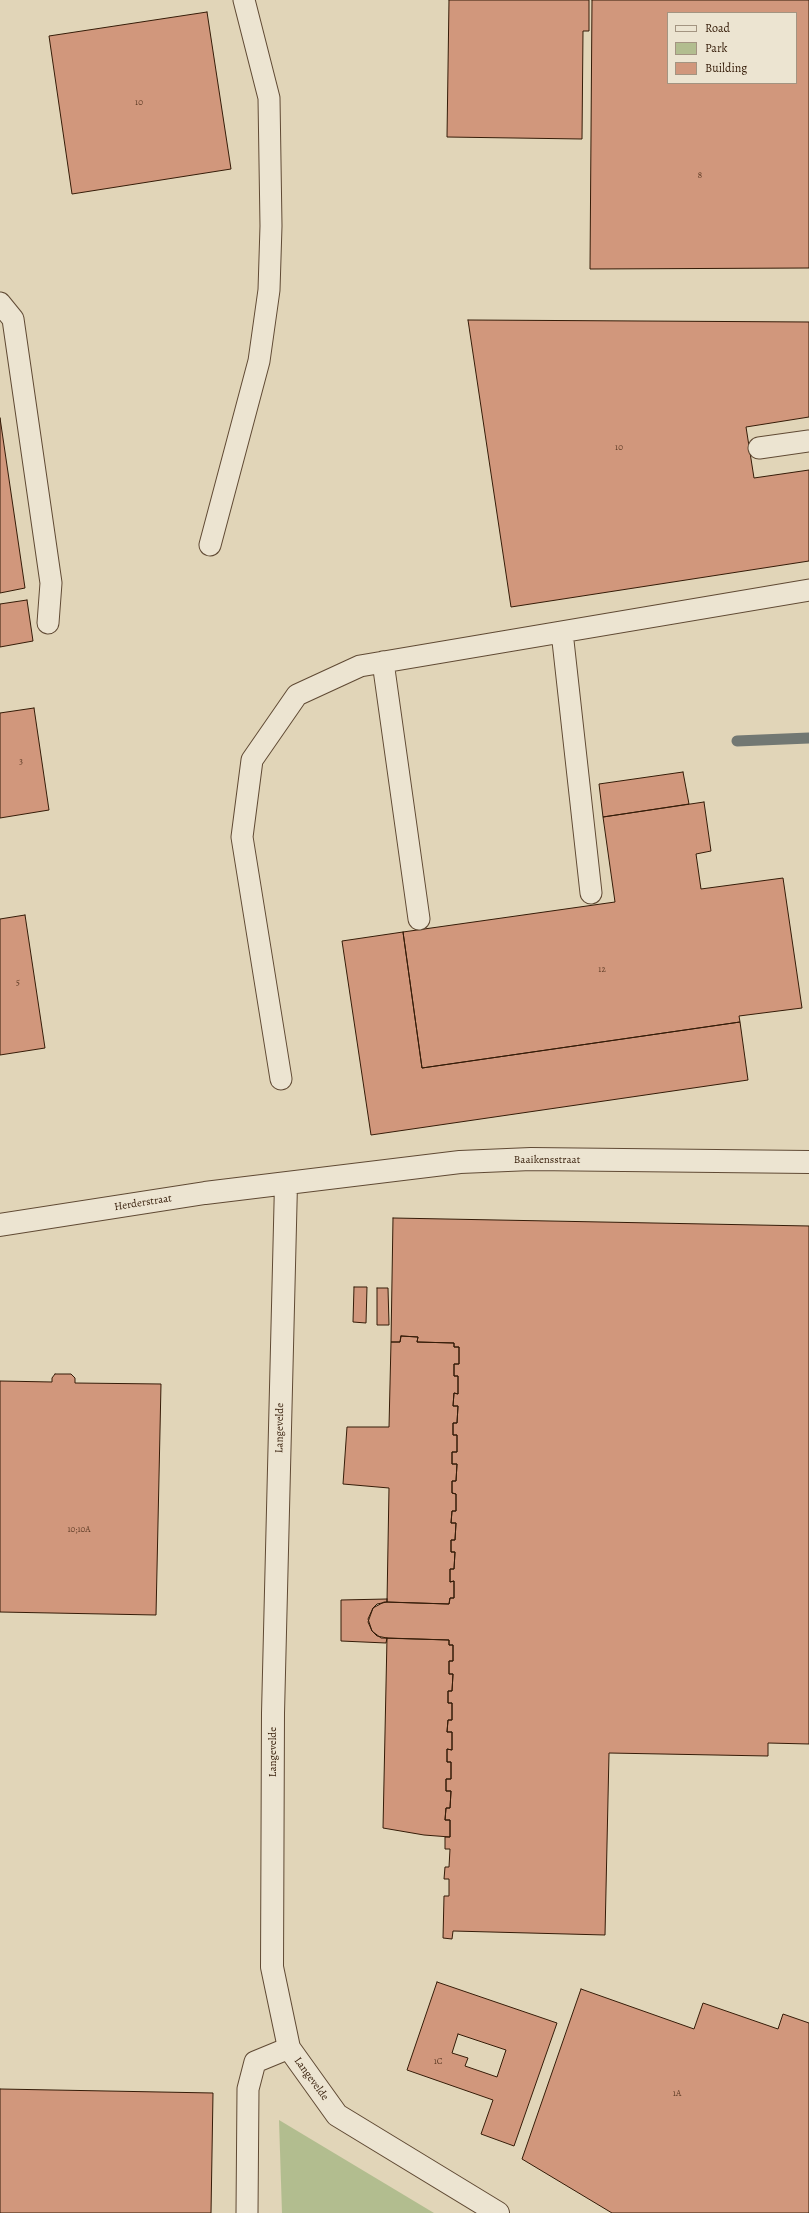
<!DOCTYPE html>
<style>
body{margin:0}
#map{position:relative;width:809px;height:2213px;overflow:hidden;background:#e1d5b8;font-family:Alegreya,serif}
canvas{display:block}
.legend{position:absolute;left:667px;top:12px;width:130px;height:72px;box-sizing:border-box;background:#ece4d1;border:1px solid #a39481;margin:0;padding:5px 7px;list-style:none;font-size:12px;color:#351c08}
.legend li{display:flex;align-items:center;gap:8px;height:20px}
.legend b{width:20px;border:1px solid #a39481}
</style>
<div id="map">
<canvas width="809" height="2213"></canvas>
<ul class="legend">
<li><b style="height:5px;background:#ece4d1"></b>Road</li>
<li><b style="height:11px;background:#b2bd8f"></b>Park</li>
<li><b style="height:11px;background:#d1977c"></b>Building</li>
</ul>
</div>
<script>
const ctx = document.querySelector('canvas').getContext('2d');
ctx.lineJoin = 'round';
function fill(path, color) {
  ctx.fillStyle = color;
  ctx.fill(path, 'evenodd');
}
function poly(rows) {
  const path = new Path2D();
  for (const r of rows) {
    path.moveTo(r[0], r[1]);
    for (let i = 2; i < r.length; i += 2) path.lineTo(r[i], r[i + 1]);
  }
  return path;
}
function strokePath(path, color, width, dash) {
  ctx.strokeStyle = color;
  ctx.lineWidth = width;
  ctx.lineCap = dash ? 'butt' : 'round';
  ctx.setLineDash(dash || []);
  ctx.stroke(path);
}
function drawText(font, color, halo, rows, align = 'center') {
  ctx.font = font + ' Alegreya,serif';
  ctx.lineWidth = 3;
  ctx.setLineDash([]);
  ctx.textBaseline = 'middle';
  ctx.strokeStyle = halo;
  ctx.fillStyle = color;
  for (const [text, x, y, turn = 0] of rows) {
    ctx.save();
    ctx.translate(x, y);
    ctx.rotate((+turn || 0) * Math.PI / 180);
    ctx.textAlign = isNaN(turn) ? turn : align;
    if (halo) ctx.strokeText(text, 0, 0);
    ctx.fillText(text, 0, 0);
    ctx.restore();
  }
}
fill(poly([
 [279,2120,434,2213,282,2213]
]), '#b2bd8f');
strokePath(poly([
 [737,741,809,738]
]), '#727873', 11);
const building = poly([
 [449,0,589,0,589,31,583,31,582,139,447,137,449,0],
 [592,0,809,0,809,268,590,269,592,0],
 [668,13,796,13,796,83,668,83,668,13],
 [207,12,231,169,72,194,49,36,207,12],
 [468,320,809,322,809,417,746,427,754,478,809,470,809,561,511,607,468,320],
 [0,418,25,588,0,593,0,418],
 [27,600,33,641,0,647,0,604,27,600],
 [34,708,49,810,0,818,0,713,34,708],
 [683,772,689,804,603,817,599,784,683,772],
 [704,802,711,851,696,854,701,889,783,878,802,1008,739,1016,740,1022,422,1068,403,932,615,902,603,817,704,802],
 [25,915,45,1048,0,1055,0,919,25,915],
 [403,932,422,1068,740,1022,748,1080,371,1135,342,941,403,932],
 [393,1218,809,1226,809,1744,768,1743,768,1756,609,1753,605,1935,453,1931,452,1939,443,1938,444,1896,449,1896,449,1879,444,1879,445,1867,449,1867,450,1849,445,1849,445,1837,450,1837,450,1820,445,1820,446,1808,450,1808,451,1791,446,1791,446,1779,451,1779,451,1762,447,1762,447,1749,452,1750,452,1732,447,1732,448,1720,452,1720,452,1703,448,1703,448,1691,452,1691,453,1674,449,1674,449,1661,453,1661,453,1645,449,1645,449,1640,381,1638,372,1631,368,1619,373,1608,384,1602,449,1604,450,1598,454,1598,454,1581,450,1582,450,1569,454,1569,455,1552,451,1552,451,1540,455,1540,456,1523,451,1523,452,1511,456,1511,456,1494,452,1493,452,1481,456,1481,457,1464,452,1464,452,1452,457,1452,457,1435,453,1435,453,1423,457,1423,458,1406,453,1406,454,1393,458,1394,458,1376,454,1376,454,1364,459,1364,459,1347,454,1347,454,1343,417,1342,418,1337,401,1336,400,1342,391,1342,393,1218],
 [354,1287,367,1287,366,1323,353,1322,354,1287],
 [377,1288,388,1288,389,1325,377,1325,377,1288],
 [401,1336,418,1337,417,1342,454,1343,454,1347,459,1347,459,1364,454,1364,454,1376,458,1376,458,1394,454,1393,453,1406,458,1406,457,1423,453,1423,453,1435,457,1435,457,1452,452,1452,452,1464,457,1464,456,1481,452,1481,452,1493,456,1494,456,1511,452,1511,451,1523,456,1523,455,1540,451,1540,451,1552,455,1552,454,1569,450,1569,450,1582,454,1581,454,1598,450,1598,449,1604,387,1602,389,1488,343,1484,347,1427,389,1427,391,1342,400,1342,401,1336],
 [55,1374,71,1374,75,1378,75,1383,161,1384,156,1615,0,1612,0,1381,52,1382,52,1378,55,1374],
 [387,1599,387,1602,377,1604,373,1608,368,1622,372,1631,377,1636,387,1638,386,1643,341,1641,341,1600,387,1599],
 [387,1638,449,1640,449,1645,453,1645,453,1661,449,1661,449,1674,453,1674,452,1691,448,1691,448,1703,452,1703,452,1720,448,1720,447,1732,452,1732,452,1750,447,1749,447,1762,451,1762,451,1779,446,1779,446,1791,451,1791,450,1808,446,1808,445,1820,450,1820,450,1837,424,1835,383,1828,387,1638],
 [437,1982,557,2023,514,2146,481,2134,493,2100,407,2070,437,1982],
 [458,2034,506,2050,497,2077,465,2066,468,2058,452,2053,458,2034],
 [581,1989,694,2029,703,2003,778,2029,783,2014,809,2023,809,2213,612,2213,522,2159,581,1989],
 [0,2089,213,2093,211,2213,0,2213,0,2089]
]);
fill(building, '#d1977c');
strokePath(building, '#351c08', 1);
const service = poly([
 [0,303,13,319,51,583,48,623],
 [759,448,809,441],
 [210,545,259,361,269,290,271,226,269,98,244,0],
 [562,632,591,893],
 [383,662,419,919],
 [281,1079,242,837,252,760,297,695,360,666,809,590],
 [247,2213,248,2089,255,2062,289,2048]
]);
const minor = poly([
 [286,1184,273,1713,272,1967,289,2048,337,2115,498,2213],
 [0,1225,205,1193,460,1162,531,1159,809,1162]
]);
strokePath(service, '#604a34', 23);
strokePath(minor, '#604a34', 24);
strokePath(service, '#ece4d1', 21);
strokePath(minor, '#ece4d1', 22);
drawText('9px', '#5c3b25', null, [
 ["10",139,103],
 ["8",700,176],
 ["10",619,448],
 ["3",21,762],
 ["12",602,970],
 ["5",18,983],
 ["10;10A",79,1530],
 ["1C",438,2062],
 ["1A",677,2094]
]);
drawText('11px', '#351c08', '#ece4d1', [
 ["Baaikensstraat",547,1160],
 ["Herderstraat",143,1203,-9],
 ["Langevelde",280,1428,-89],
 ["Langevelde",273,1752,-90],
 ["Langevelde",311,2079,54]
]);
</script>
